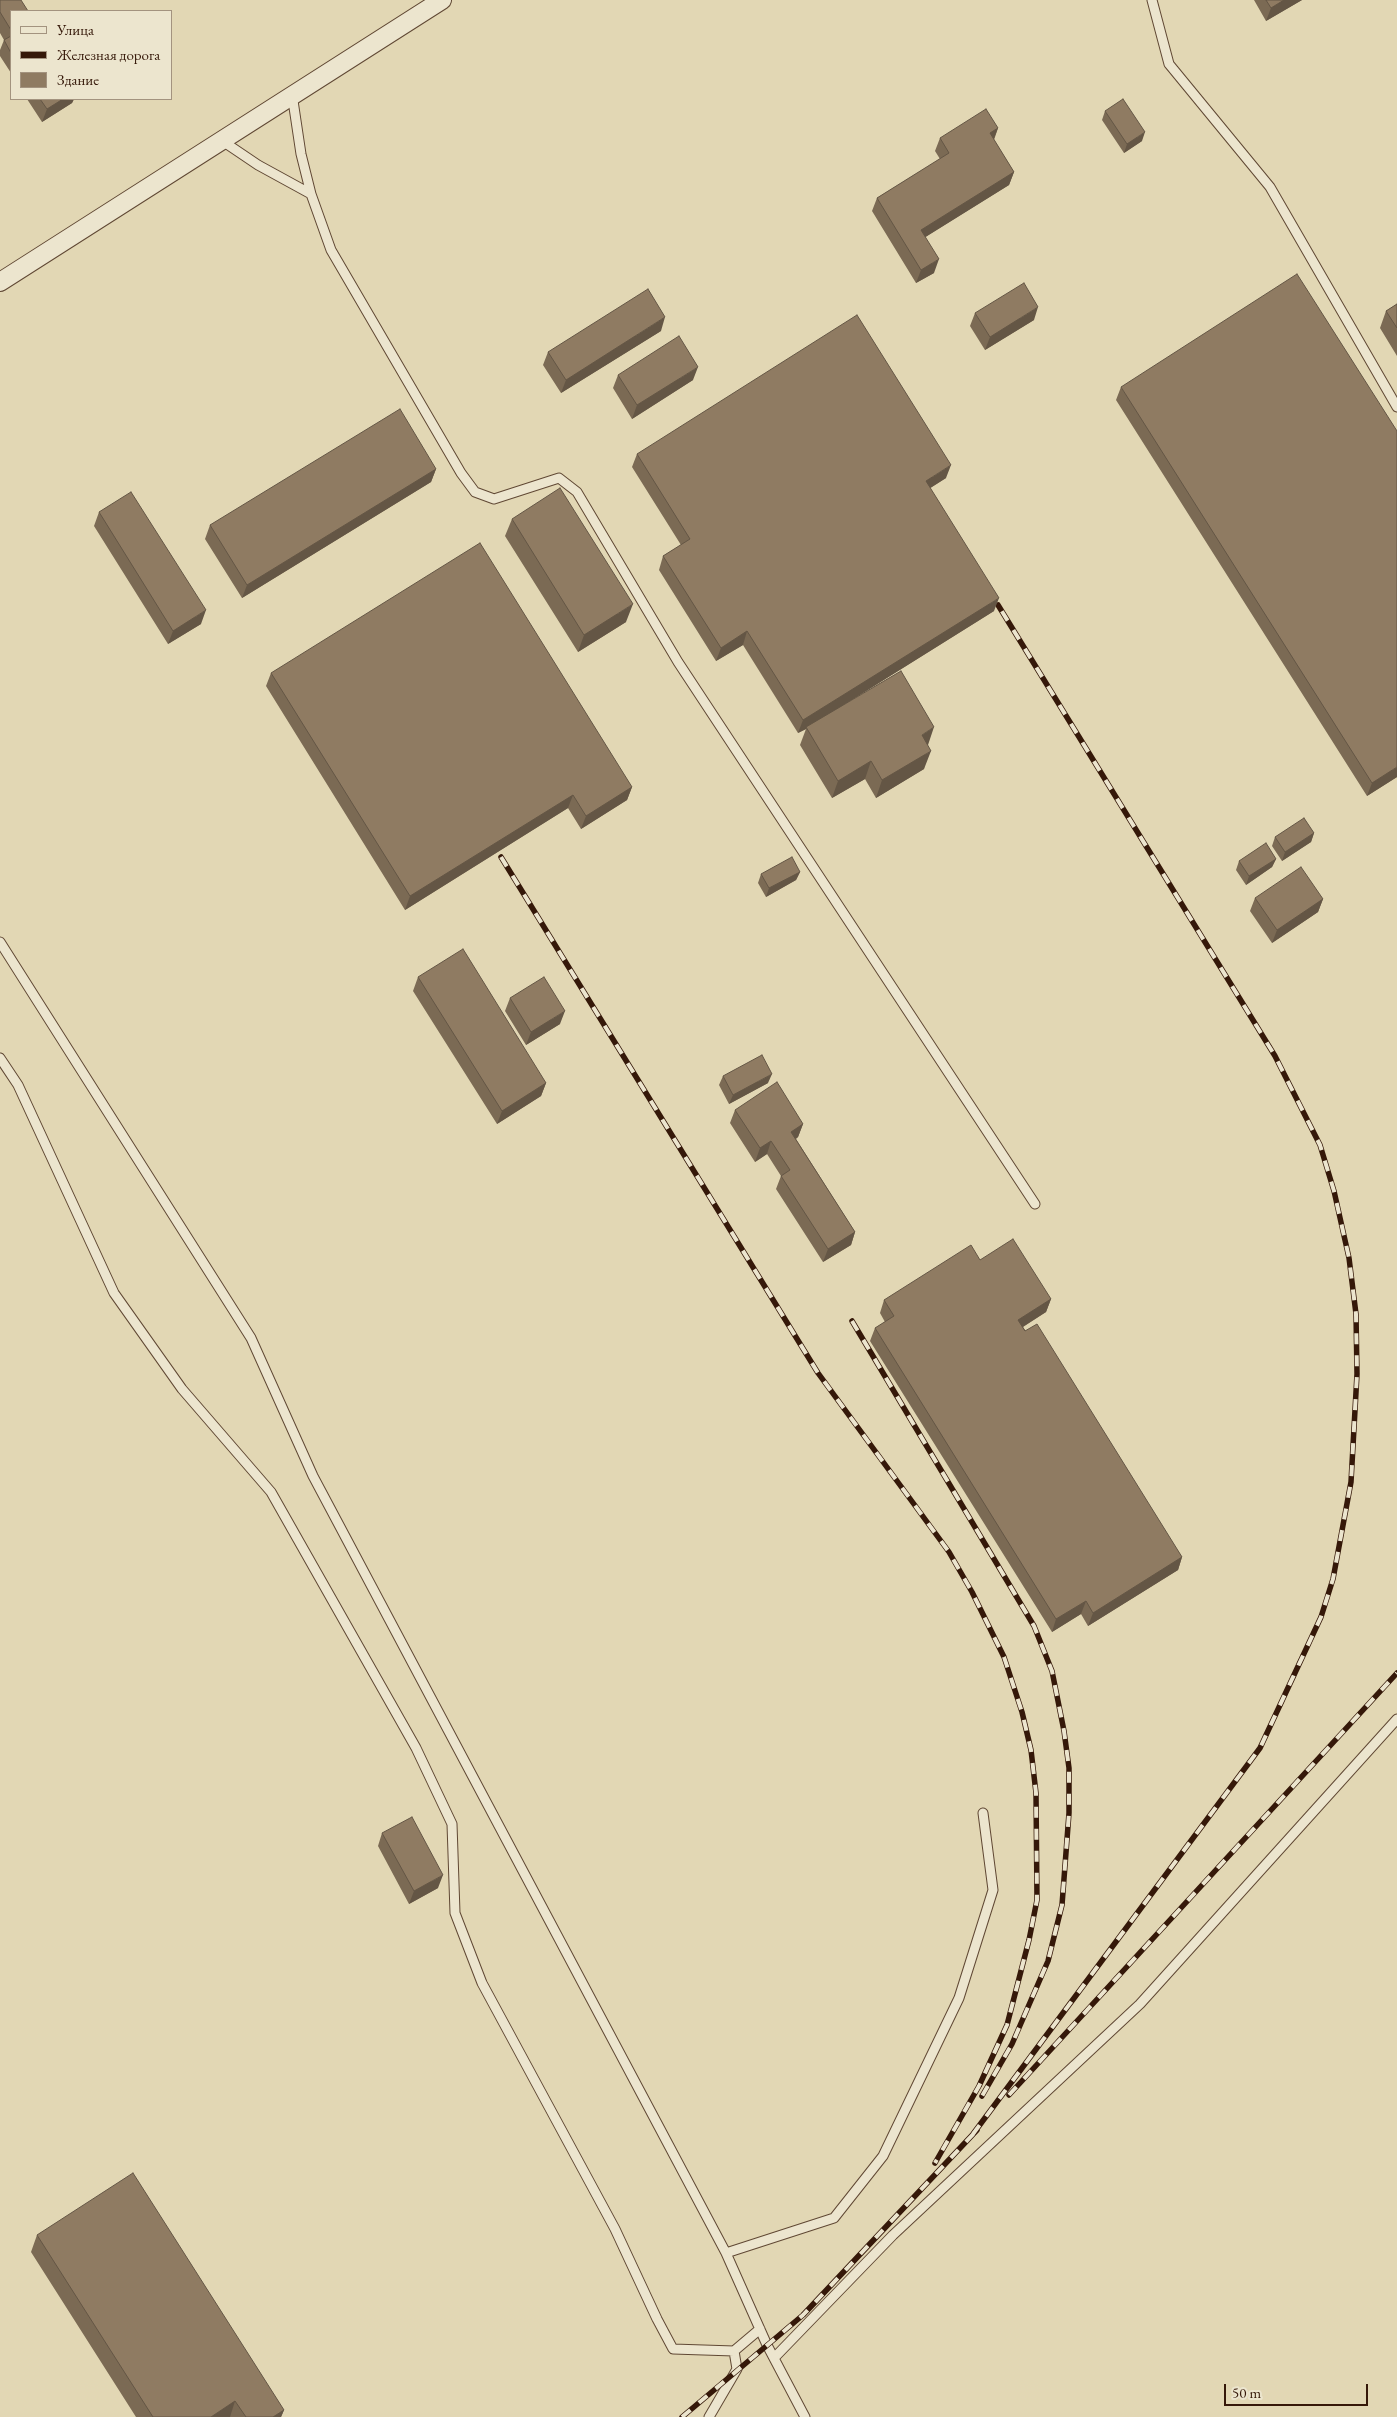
<!DOCTYPE html>
<meta charset="utf-8">
<style>
body{margin:0}
#map{position:relative;width:1397px;height:2417px;overflow:hidden;background:#e2d7b4;font-family:"EB Garamond",serif}
canvas{display:block}
.legend{position:absolute;left:10px;top:10px;width:162px;height:90px;box-sizing:border-box;background:#ece5ce;border:1px solid #a3937f;margin:0;padding:6px 9px;list-style:none;font-size:15px;color:#351809}
.legend li{display:flex;align-items:center;gap:10px;height:25px}
.legend b{width:25px;border:1px solid #a3937f}
.scale{position:absolute;left:1224px;top:2384px;width:144px;height:22px;box-sizing:border-box;border:2px solid #351809;border-top:0;padding-left:6px;font-size:15px;line-height:18px;white-space:nowrap;color:#351809;-webkit-text-stroke:4px #ece5ce;paint-order:stroke}
</style>
<div id="map">
<canvas width="1397" height="2417"></canvas>
<ul class="legend">
<li><b style="height:6px;background:#ece5ce"></b>Улица</li>
<li><b style="height:6px;background:#351809"></b>Железная дорога</li>
<li><b style="height:14px;background:#8f7b62"></b>Здание</li>
</ul>
<div class="scale">50 m</div>
</div>
<script>
const ctx = document.querySelector('canvas').getContext('2d');
ctx.lineJoin = 'round';
function poly(rows) {
  const path = new Path2D();
  for (const r of rows) {
    path.moveTo(r[0], r[1]);
    for (let i = 2; i < r.length; i += 2) path.lineTo(r[i], r[i + 1]);
  }
  return path;
}
function strokePath(path, color, width, dash) {
  ctx.strokeStyle = color;
  ctx.lineWidth = width;
  ctx.lineCap = dash ? 'butt' : 'round';
  ctx.setLineDash(dash || []);
  ctx.stroke(path);
}
function fill(path, color) {
  ctx.fillStyle = color;
  ctx.fill(path, 'evenodd');
}
const service = poly([
 [1152,0,1169,64,1270,187,1397,407],
 [292,94,301,154,311,194,331,250,461,473,475,492,494,499,559,478,577,492,678,662,1035,1204],
 [221,140,258,165,311,194],
 [0,942,251,1338,313,1476,726,2253,767,2345,805,2417],
 [0,1058,18,1085,114,1293,182,1389,271,1492,416,1748,452,1824,455,1913,482,1983,615,2229,657,2319,673,2349,734,2351,760,2329],
 [726,2253,834,2218,883,2156,959,1998,993,1890,983,1813],
 [774,2358,893,2235,1140,2004,1397,1719],
 [709,2417,737,2369,734,2351]
]);
const minor = poly([
 [0,282,442,0]
]);
strokePath(service, '#604834', 11);
strokePath(minor, '#604834', 20);
strokePath(service, '#ece5ce', 9);
strokePath(minor, '#ece5ce', 18);
const rail = poly([
 [501,857,818,1373,949,1552,972,1592,1004,1657,1022,1712,1031,1750,1036,1793,1037,1900,1029,1940,1007,2025,979,2086,935,2163],
 [852,1321,1034,1626,1052,1671,1064,1731,1069,1768,1069,1813,1062,1905,1048,1961,1012,2044,982,2096],
 [1009,2095,1397,1673],
 [973,2134,1260,1748,1321,1617,1333,1579,1351,1482,1357,1374,1356,1314,1349,1258,1334,1191,1320,1145,1275,1056,998,605],
 [682,2417,803,2315,977,2130]
]);
strokePath(rail, '#351809', 5.5);
strokePath(rail, '#ece5ce', 4, [11]);
fill(poly([
 [0,0,11,11,11,73,0,56,0,50,4,40,0,33],
 [1254,0,1302,0,1266,21],
 [27,99,74,99,72,103,42,122],
 [1105,111,1142,141,1124,153,1102,120],
 [998,128,994,140,1014,172,1009,185,925,237,934,273,916,283,872,211,877,198,940,159,935,151,940,138],
 [1397,304,1397,356,1380,328,1386,311],
 [975,313,1034,320,985,350,970,326],
 [661,331,561,393,543,365,548,352],
 [618,375,693,380,632,419,613,388],
 [1121,387,1397,777,1367,796,1116,400],
 [637,454,946,478,930,488,994,611,842,706,928,745,927,745,924,769,876,798,865,779,832,798,800,745,806,729,798,733,743,645,716,661,659,570,663,556,681,545,632,467],
 [436,469,431,482,242,598,205,539,210,525],
 [99,512,201,624,168,644,94,526],
 [512,519,626,622,578,652,505,536],
 [271,673,632,787,627,800,581,829,568,808,405,910,266,686],
 [1314,833,1311,842,1282,861,1272,846,1275,837],
 [1276,859,1272,867,1246,885,1236,870,1239,861],
 [800,872,796,880,766,897,758,883,761,874],
 [1255,898,1323,899,1318,912,1272,943,1250,911],
 [418,977,546,1083,541,1096,497,1124,413,991],
 [510,998,560,1024,526,1045,505,1011],
 [723,1076,768,1083,729,1104,719,1085],
 [735,1110,803,1124,798,1137,796,1139,855,1232,851,1245,823,1262,776,1189,781,1176,767,1154,755,1162,730,1123],
 [980,1260,1051,1299,1046,1312,1023,1327,1182,1557,1178,1570,1088,1626,1081,1614,1052,1632,870,1341,875,1328,885,1322,880,1313,884,1300],
 [382,1833,438,1888,409,1904,378,1846],
 [37,2235,284,2410,281,2417,136,2417,31,2252]
]), '#7b6a54');
fill(poly([
 [1284,0,1302,0,1266,21,1271,8],
 [63,99,74,99,72,103,42,122,47,109],
 [998,128,993,141,990,133],
 [1145,132,1142,141,1124,153,1127,144],
 [1014,172,1009,185,916,243,921,230],
 [939,259,934,273,916,283,921,270],
 [1038,307,1034,320,985,350,990,337],
 [665,317,661,331,561,393,566,380],
 [698,367,693,380,632,419,637,405],
 [951,465,946,478,921,494,926,481],
 [436,469,431,482,242,598,247,585],
 [999,598,994,611,807,728,806,727,806,729,798,733,803,720],
 [633,604,626,622,578,652,584,635],
 [206,610,201,624,168,644,173,631],
 [747,631,743,645,716,661,721,648],
 [934,727,928,745,915,753,922,735],
 [931,751,924,769,876,798,882,780],
 [871,761,865,779,832,798,838,781],
 [1397,767,1397,777,1367,796,1372,783],
 [632,787,627,800,581,829,586,816],
 [573,795,568,808,405,910,410,896],
 [1314,833,1311,842,1282,861,1285,852],
 [1276,859,1272,867,1246,885,1249,876],
 [800,872,796,880,766,897,769,888],
 [1323,899,1318,912,1272,943,1277,930],
 [565,1011,560,1024,526,1045,531,1032],
 [772,1074,768,1083,729,1104,733,1095],
 [546,1083,541,1096,497,1124,502,1111],
 [803,1124,798,1137,786,1145,791,1132],
 [771,1141,767,1154,755,1162,760,1148],
 [855,1232,851,1245,823,1262,828,1249],
 [1051,1299,1046,1312,1013,1333,1018,1320],
 [1182,1557,1178,1570,1088,1626,1093,1613],
 [1086,1601,1081,1614,1052,1632,1056,1619],
 [443,1875,438,1888,409,1904,414,1891],
 [235,2401,230,2417,211,2417],
 [284,2410,281,2417,273,2417]
]), '#645645');
const building = poly([
 [0,0,21,0,28,11,11,11,11,30,0,12,0,0],
 [1266,0,1284,0,1271,8,1266,0],
 [11,36,11,53,4,40,11,36],
 [40,99,63,99,47,109,40,99],
 [1123,99,1145,132,1127,144,1105,111,1123,99],
 [986,109,998,128,990,133,1014,172,921,230,939,259,921,270,877,198,949,153,940,138,986,109],
 [1297,274,1397,431,1397,767,1372,783,1121,387,1297,274],
 [1024,283,1038,307,990,337,975,313,1024,283],
 [648,289,665,317,566,380,548,352,648,289],
 [1397,304,1397,328,1386,311,1397,304],
 [857,315,951,465,926,481,999,598,803,720,747,631,721,648,663,556,690,539,637,454,857,315],
 [679,336,698,367,637,405,618,375,679,336],
 [400,409,436,469,247,585,210,525,400,409],
 [560,488,633,604,584,635,512,519,560,488],
 [131,492,206,610,173,631,99,512,131,492],
 [480,543,632,787,586,816,573,795,410,896,271,673,480,543],
 [901,671,934,727,922,735,931,751,882,780,871,761,838,781,806,727,901,671],
 [1304,818,1314,833,1285,852,1275,837,1304,818],
 [1266,843,1276,859,1249,876,1239,861,1266,843],
 [792,857,800,872,769,888,761,874,792,857],
 [1301,867,1323,899,1277,930,1255,898,1301,867],
 [463,949,546,1083,502,1111,418,977,463,949],
 [544,977,565,1011,531,1032,510,998,544,977],
 [762,1055,772,1074,733,1095,723,1076,762,1055],
 [777,1082,803,1124,791,1132,855,1232,828,1249,781,1176,790,1170,771,1141,760,1148,735,1110,777,1082],
 [1013,1239,1051,1299,1018,1320,1025,1331,1037,1324,1182,1557,1093,1613,1086,1601,1056,1619,875,1328,894,1316,884,1300,971,1245,980,1260,1013,1239],
 [412,1817,443,1875,414,1891,382,1833,412,1817],
 [133,2173,284,2410,273,2417,246,2417,235,2401,211,2417,153,2417,37,2235,133,2173]
]);
fill(building, '#8f7b62');
strokePath(building, '#645645', 1);
</script>
